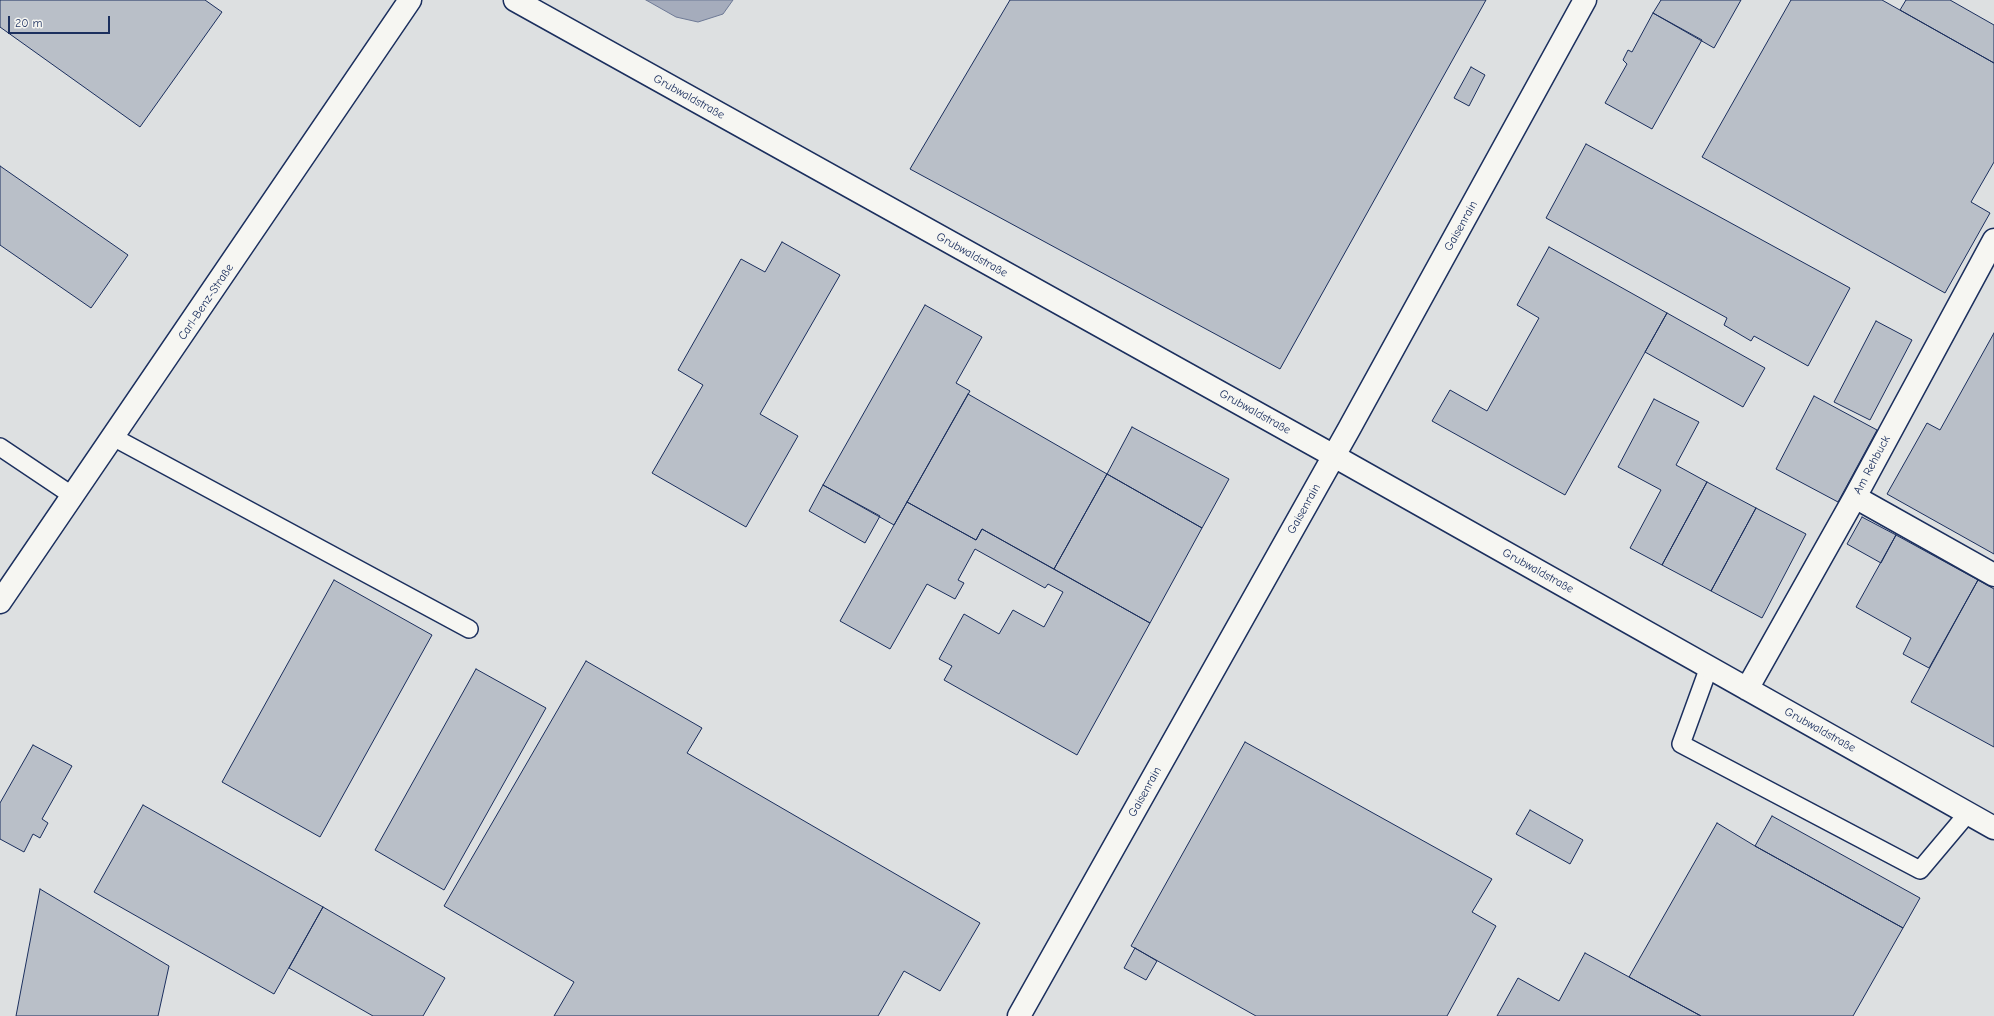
<!DOCTYPE html>
<meta charset="utf-8">
<style>
body{margin:0}
#map{position:relative;width:1994px;height:1016px;overflow:hidden;background:#edeeec;font-family:"Comic Neue",sans-serif}
canvas{display:block}
.scale{position:absolute;left:8px;top:16px;width:102px;height:18px;box-sizing:border-box;border:2px solid #1b2f5e;border-top:0;padding-left:5px;font-size:12px;line-height:14px;white-space:nowrap;color:#1b2f5e;-webkit-text-stroke:3px #f6f6f2;paint-order:stroke}
</style>
<div id="map">
<canvas width="1994" height="1016"></canvas>
<div class="scale">20 m</div>
</div>
<script>
const ctx = document.querySelector('canvas').getContext('2d');
ctx.lineJoin = 'round';
function fill(path, color) {
  ctx.fillStyle = color;
  ctx.fill(path, 'evenodd');
}
function poly(rows) {
  const path = new Path2D();
  for (const r of rows) {
    path.moveTo(r[0], r[1]);
    for (let i = 2; i < r.length; i += 2) path.lineTo(r[i], r[i + 1]);
  }
  return path;
}
function strokePath(path, color, width, dash) {
  ctx.strokeStyle = color;
  ctx.lineWidth = width;
  ctx.lineCap = dash ? 'butt' : 'round';
  ctx.setLineDash(dash || []);
  ctx.stroke(path);
}
function drawText(font, color, halo, rows, align = 'center') {
  ctx.font = font + ' "Comic Neue",sans-serif';
  ctx.lineWidth = 3;
  ctx.setLineDash([]);
  ctx.textBaseline = 'middle';
  ctx.strokeStyle = halo;
  ctx.fillStyle = color;
  for (const [text, x, y, turn = 0] of rows) {
    ctx.save();
    ctx.translate(x, y);
    ctx.rotate((+turn || 0) * Math.PI / 180);
    ctx.textAlign = isNaN(turn) ? turn : align;
    if (halo) ctx.strokeText(text, 0, 0);
    ctx.fillText(text, 0, 0);
    ctx.restore();
  }
}
fill(poly([
 [0,0,1994,0,1994,1016,0,1016]
]), '#dde0e1');
const water = poly([
 [646,0,733,0,723,14,698,22,676,17,646,0]
]);
fill(water, '#a5acbc');
strokePath(water, '#6e7a96', 1);
const building = poly([
 [0,0,205,0,222,12,140,127,0,27,0,0],
 [1010,0,1486,0,1280,369,910,169,1010,0],
 [1661,0,1741,0,1714,48,1653,13,1661,0],
 [1791,0,1882,0,1994,63,1994,162,1971,202,1990,213,1945,293,1702,157,1791,0],
 [1906,0,1950,0,1994,25,1994,63,1900,10,1906,0],
 [1653,13,1702,40,1652,129,1605,103,1627,64,1623,60,1628,50,1632,52,1653,13],
 [1471,67,1485,75,1469,106,1454,98,1471,67],
 [1586,144,1850,288,1808,366,1754,336,1751,341,1724,325,1727,318,1546,218,1586,144],
 [0,166,128,255,91,308,0,245,0,166],
 [782,242,840,275,760,414,798,436,746,527,652,473,703,385,678,370,741,259,765,272,782,242],
 [1549,247,1667,313,1565,495,1432,421,1450,390,1487,411,1539,318,1517,305,1549,247],
 [925,305,982,337,956,383,970,391,894,525,823,485,925,305],
 [1667,313,1765,368,1743,407,1645,352,1667,313],
 [1876,321,1912,340,1870,420,1834,402,1876,321],
 [1994,333,1994,554,1887,494,1927,423,1940,430,1994,333],
 [968,394,1107,474,1054,569,982,529,976,540,907,502,968,394],
 [1814,396,1877,430,1838,502,1776,469,1814,396],
 [1654,399,1699,422,1676,465,1707,482,1662,565,1630,548,1661,490,1618,467,1654,399],
 [1132,427,1229,479,1202,528,1107,474,1132,427],
 [1107,474,1202,528,1150,623,1054,569,1107,474],
 [1707,482,1756,508,1711,591,1662,565,1707,482],
 [823,485,880,516,865,543,809,511,823,485],
 [907,502,976,540,982,529,1150,623,1077,755,944,680,952,666,939,659,964,614,999,634,1013,610,1044,627,1063,592,1048,584,1045,588,975,549,958,580,964,583,955,599,927,584,890,649,840,621,907,502],
 [1756,508,1806,534,1762,618,1711,591,1756,508],
 [1862,517,1896,535,1881,563,1847,544,1862,517],
 [1896,535,1978,580,1929,668,1903,654,1911,638,1856,607,1896,535],
 [334,580,432,635,320,837,222,782,334,580],
 [1978,580,1994,589,1994,747,1911,702,1978,580],
 [586,661,702,728,687,753,980,923,940,991,904,971,878,1016,554,1016,574,982,444,906,586,661],
 [476,669,546,708,444,890,375,850,476,669],
 [1245,742,1492,879,1472,912,1496,926,1447,1016,1256,1016,1131,946,1245,742],
 [33,745,72,766,42,819,48,823,40,838,33,834,24,852,0,839,0,803,33,745],
 [143,805,323,907,274,994,94,892,143,805],
 [1530,810,1583,840,1570,864,1516,834,1530,810],
 [1772,816,1920,898,1903,928,1755,846,1772,816],
 [1717,823,1755,846,1903,928,1853,1016,1701,1016,1629,977,1717,823],
 [40,889,169,966,158,1016,16,1016,40,889],
 [323,907,445,978,423,1016,373,1016,289,968,323,907],
 [1135,948,1157,961,1146,980,1124,968,1135,948],
 [1585,953,1629,977,1701,1016,1497,1016,1518,978,1559,1001,1585,953]
]);
fill(building, '#b9bfc8');
strokePath(building, '#1b2f5e', 1);
const lane = poly([
 [113,437,469,629],
 [0,447,73,496],
 [1709,667,1681,744,1920,870,1968,813]
]);
const street = poly([
 [515,0,1334,456,1994,828],
 [1855,497,1994,575],
 [0,602,410,0],
 [1747,689,1855,497,1994,240],
 [1019,1016,1349,429,1585,0]
]);
strokePath(lane, '#1b2f5e', 20);
strokePath(street, '#1b2f5e', 25);
strokePath(lane, '#f6f6f2', 17);
strokePath(street, '#f6f6f2', 22);
drawText('12px', '#1b2f5e', '#f6f6f2', [
 ["Grubwaldstraße",689,97,29],
 ["Gaisenrain",1461,226,-61],
 ["Grubwaldstraße",972,255,29],
 ["Carl-Benz-Straße",206,302,-56],
 ["Grubwaldstraße",1255,412,29],
 ["Am Rehbuck",1872,465,-62],
 ["Gaisenrain",1304,509,-61],
 ["Grubwaldstraße",1538,571,29],
 ["Grubwaldstraße",1820,730,29],
 ["Gaisenrain",1145,792,-61]
]);
</script>
